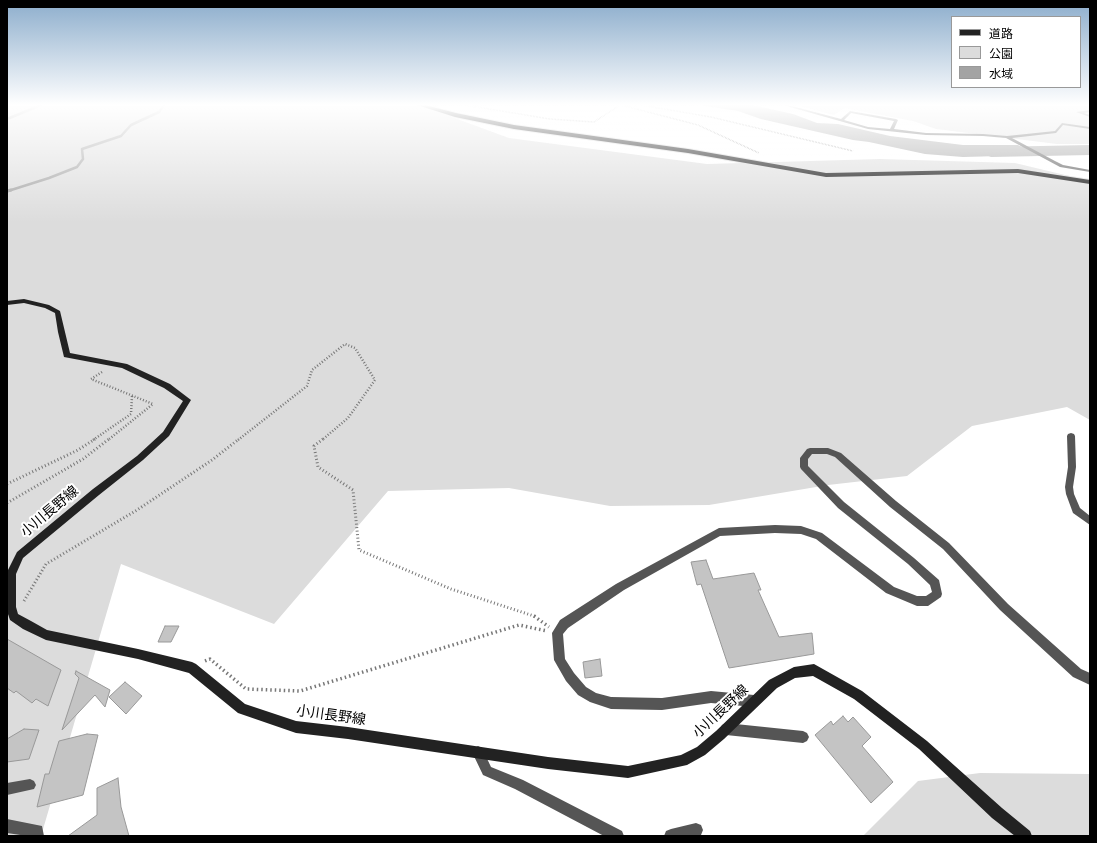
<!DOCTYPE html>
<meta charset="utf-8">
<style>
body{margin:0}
#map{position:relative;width:1097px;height:843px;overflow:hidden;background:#fff;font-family:"DejaVu Sans","Noto Sans JP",sans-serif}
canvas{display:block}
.frame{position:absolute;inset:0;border:8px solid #000;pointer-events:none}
.legend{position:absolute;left:951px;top:16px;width:130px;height:72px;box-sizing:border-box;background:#fff;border:1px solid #999;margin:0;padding:5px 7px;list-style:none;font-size:12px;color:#000}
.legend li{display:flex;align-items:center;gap:8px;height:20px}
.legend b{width:20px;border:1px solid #999}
</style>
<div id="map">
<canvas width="1097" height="843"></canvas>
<div class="frame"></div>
<ul class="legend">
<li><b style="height:5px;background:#222"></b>道路</li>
<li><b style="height:11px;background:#dcdcdc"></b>公園</li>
<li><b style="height:11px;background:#a3a3a3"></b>水域</li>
</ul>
</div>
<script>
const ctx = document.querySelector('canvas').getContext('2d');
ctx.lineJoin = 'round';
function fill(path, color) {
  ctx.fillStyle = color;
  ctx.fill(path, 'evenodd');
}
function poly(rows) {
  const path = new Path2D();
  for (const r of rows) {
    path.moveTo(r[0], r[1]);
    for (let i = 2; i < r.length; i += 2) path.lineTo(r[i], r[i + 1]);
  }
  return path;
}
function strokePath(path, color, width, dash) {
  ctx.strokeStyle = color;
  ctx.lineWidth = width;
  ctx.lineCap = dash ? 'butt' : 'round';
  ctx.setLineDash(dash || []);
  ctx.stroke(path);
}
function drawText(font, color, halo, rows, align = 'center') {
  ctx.font = font + ' "DejaVu Sans","Noto Sans JP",sans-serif';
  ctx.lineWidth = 4;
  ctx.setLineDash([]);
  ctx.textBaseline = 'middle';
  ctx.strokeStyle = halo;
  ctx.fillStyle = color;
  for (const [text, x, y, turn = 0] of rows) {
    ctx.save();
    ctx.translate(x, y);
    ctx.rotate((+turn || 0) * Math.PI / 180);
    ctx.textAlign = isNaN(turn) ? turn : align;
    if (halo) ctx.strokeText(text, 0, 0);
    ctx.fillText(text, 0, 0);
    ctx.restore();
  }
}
fill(poly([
 [7,105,419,105,509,138,707,164,880,159,1015,163,1090,181,1090,420,1067,407,972,426,907,476,828,485,709,505,610,506,509,488,388,491,274,624,121,564,41,836,7,836],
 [796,105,1090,105,1090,144,1057,144,936,129,913,121,844,108,834,115],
 [980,773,1090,774,1090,836,863,836,918,781]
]), '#dcdcdc');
fill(poly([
 [699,105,752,105,793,114,817,123,838,124,890,136,963,145,1018,145,1036,155,963,157,925,154,869,142,853,140,761,119,738,111]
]), '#a3a3a3');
strokePath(poly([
 [7,119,41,105],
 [8,191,49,178,77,167,83,159,82,149,121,136,131,125,159,112,164,105]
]), '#a3a3a3', 2.5);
strokePath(poly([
 [7,191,11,190]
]), '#a3a3a3', 3);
fill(poly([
 [1090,145,1090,155,991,157,986,155,983,152,986,149,991,147,1090,145]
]), '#a3a3a3');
const building = poly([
 [706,560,713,579,754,573,761,590,758,590,779,637,812,633,814,654,729,668,701,584,697,585,691,562,706,560],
 [165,626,179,626,171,642,158,642,165,626],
 [7,639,61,670,48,706,36,699,32,703,16,691,14,693,7,688,7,639],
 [600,659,602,676,585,678,583,662,600,659],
 [76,671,110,690,105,707,95,695,62,730,79,678,75,674,76,671],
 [125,682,142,696,126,714,109,697,125,682],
 [843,716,848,722,853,717,871,737,862,746,893,782,871,803,815,735,831,721,833,725,843,716],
 [24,729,39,730,29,759,7,762,7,739,24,729],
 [87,734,98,735,83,795,37,807,45,774,49,774,59,741,87,734],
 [118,778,121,807,129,836,68,836,97,815,97,788,118,778]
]);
fill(building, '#c4c4c4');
strokePath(building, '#999', 1);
const highway = poly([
 [417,105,425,105,456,113,514,125,688,149,826,173,1018,169,1090,180,1090,184,1018,173,826,177,688,153,514,129,455,117,417,105]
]);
strokePath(highway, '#dbdbdb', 2);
strokePath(poly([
 [465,105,550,119,594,122,620,105],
 [621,105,698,125,759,153],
 [630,106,641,105,711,117,853,151]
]), '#777', 1.5, [0.5, 1]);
strokePath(poly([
 [102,372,91,379,153,404,108,440],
 [93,440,131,414,132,396],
 [238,440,307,386,312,370,345,344,355,348,375,380,348,418,322,440]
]), '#777', 2.5, [1, 2]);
strokePath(poly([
 [323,439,314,446,318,467,353,490,359,550,451,589,537,617],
 [7,484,78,450,95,439],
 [7,503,83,459,109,439],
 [24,601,46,564,137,510,212,460,239,439]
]), '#777', 3, [1, 2.5]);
strokePath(poly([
 [534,616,549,627],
 [205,661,210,659,246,689,300,691,519,625,547,631]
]), '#777', 3.5, [1.5, 3]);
fill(poly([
 [726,723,803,731,807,733,809,737,807,741,803,743,726,735,722,733,720,729,722,725,726,723],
 [478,746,482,748,491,767,523,780,622,831,624,836,604,836,515,789,483,775,472,752,474,748,478,746],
 [696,823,701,825,703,830,701,835,697,836,664,836,666,831,671,829,696,823]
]), '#555');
fill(poly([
 [783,105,788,105,841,119,850,111,896,119,898,120,894,129,926,133,983,134,1007,136,1055,131,1062,123,1090,127,1090,129,1063,125,1056,133,1012,138,1055,161,1063,165,1090,170,1090,172,1060,167,1006,138,983,136,926,135,868,129,783,105],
 [851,113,894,121,890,129,868,127,844,120,851,113],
 [1090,110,1090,112,1084,113,1090,115,1090,117,1076,112,1090,110],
 [1071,433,1074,434,1075,436,1076,467,1073,487,1074,494,1080,508,1090,516,1090,525,1073,513,1066,494,1065,487,1068,467,1067,436,1068,434,1071,433],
 [810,448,828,448,841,453,896,501,949,543,1008,604,1081,669,1090,673,1090,685,1073,677,1000,610,943,549,890,507,835,457,827,454,812,454,808,459,808,466,844,502,914,558,939,580,942,594,941,597,928,606,917,606,886,593,816,539,801,534,775,533,720,536,624,590,568,628,563,634,565,659,574,673,586,687,596,693,611,697,662,698,711,691,754,695,758,697,760,701,758,705,754,707,711,703,662,710,611,709,590,702,578,695,566,681,554,660,552,633,560,620,616,584,719,528,775,525,801,526,822,533,894,587,917,596,926,596,932,592,930,585,908,564,838,508,801,469,800,467,800,458,807,449,810,448],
 [30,779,34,781,36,785,34,789,7,795,7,783,30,779],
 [7,819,42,826,44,836,27,836,7,833,7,819]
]), '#555');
fill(poly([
 [24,299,49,305,60,311,70,353,127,364,170,384,191,400,169,436,143,460,99,495,23,558,16,574,16,607,18,614,31,621,47,630,138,649,192,662,196,664,245,704,296,721,348,727,548,757,628,766,681,755,697,747,716,731,769,680,794,667,814,664,862,691,927,741,1002,808,1030,831,1032,836,1015,836,992,818,919,749,854,699,813,676,795,678,777,688,724,739,705,755,687,765,628,778,548,769,348,739,296,733,238,713,189,673,138,659,46,640,23,629,10,620,7,611,7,572,17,552,93,489,137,456,163,432,183,401,164,388,122,368,64,357,58,332,55,313,45,308,24,303,7,305,7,301,24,299]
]), '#222');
fill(highway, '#000');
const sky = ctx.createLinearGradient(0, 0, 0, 223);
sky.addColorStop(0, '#8cadcc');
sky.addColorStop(0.47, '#fff');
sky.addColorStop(1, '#ffffff00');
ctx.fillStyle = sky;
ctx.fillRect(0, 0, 1097, 223);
drawText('14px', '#000', '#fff', [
 ["小川長野線",50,512,-40],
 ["小川長野線",721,712,-43],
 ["小川長野線",331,716,8]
]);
</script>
